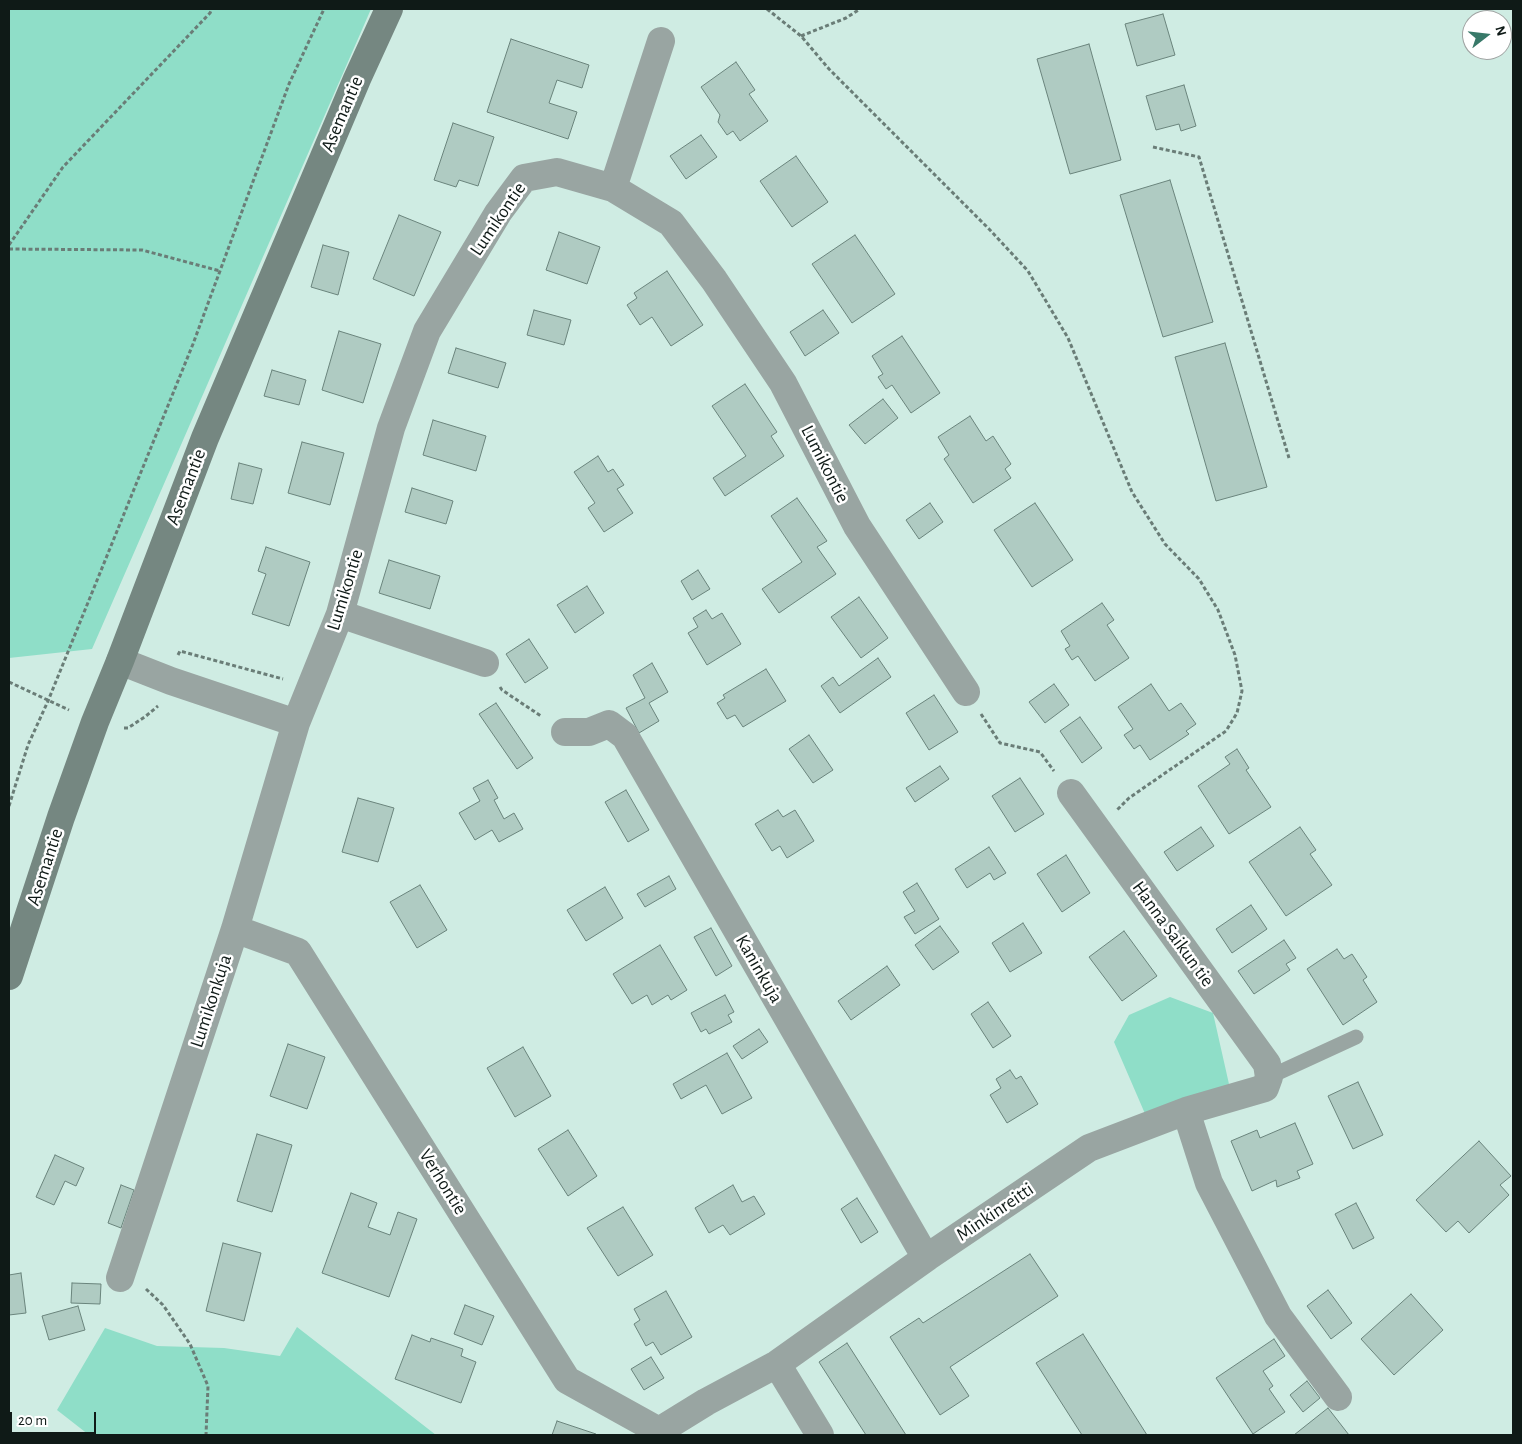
<!DOCTYPE html>
<style>
body{margin:0}
#map{position:relative;width:1522px;height:1444px;overflow:hidden;background:#cfece3;font-family:"Alegreya Sans",sans-serif}
canvas{display:block}
.frame{position:absolute;inset:0;border:10px solid #0f1a17;pointer-events:none}
.north{position:absolute;left:1462px;top:10px;width:50px;height:50px;box-sizing:border-box;background:#fff;border:1px solid #9fa3a2;border-radius:50%;rotate:74deg;font-size:14px;font-weight:700;line-height:20px;text-align:center;color:#0f1a17}
.north::after{content:'';display:block;margin:auto;width:18px;height:22px;background:#387969;clip-path:polygon(50% 0,100% 100%,50% 72%,0 100%)}
.scale{position:absolute;left:10px;top:1412px;width:86px;height:22px;box-sizing:border-box;border:2px solid #0f1a17;border-top:0;padding-left:6px;font-size:15px;line-height:18px;white-space:nowrap;color:#0f1a17;-webkit-text-stroke:4px #fff;paint-order:stroke}
</style>
<div id="map">
<canvas width="1522" height="1444"></canvas>
<div class="frame"></div>
<div class="north">N</div>
<div class="scale">20 m</div>
</div>
<script>
const ctx = document.querySelector('canvas').getContext('2d');
ctx.lineJoin = 'round';
function fill(path, color) {
  ctx.fillStyle = color;
  ctx.fill(path, 'evenodd');
}
function poly(rows) {
  const path = new Path2D();
  for (const r of rows) {
    path.moveTo(r[0], r[1]);
    for (let i = 2; i < r.length; i += 2) path.lineTo(r[i], r[i + 1]);
  }
  return path;
}
function strokePath(path, color, width, dash) {
  ctx.strokeStyle = color;
  ctx.lineWidth = width;
  ctx.lineCap = dash ? 'butt' : 'round';
  ctx.setLineDash(dash || []);
  ctx.stroke(path);
}
function drawText(font, color, halo, rows, align = 'center') {
  ctx.font = font + ' "Alegreya Sans",sans-serif';
  ctx.lineWidth = 5;
  ctx.setLineDash([]);
  ctx.textBaseline = 'middle';
  ctx.strokeStyle = halo;
  ctx.fillStyle = color;
  for (const [text, x, y, turn = 0] of rows) {
    ctx.save();
    ctx.translate(x, y);
    ctx.rotate((+turn || 0) * Math.PI / 180);
    ctx.textAlign = isNaN(turn) ? turn : align;
    if (halo) ctx.strokeText(text, 0, 0);
    ctx.fillText(text, 0, 0);
    ctx.restore();
  }
}
fill(poly([
 [9,9,371,9,92,649,9,658],
 [1170,997,1213,1013,1231,1093,1146,1116,1114,1042,1129,1015],
 [297,1327,436,1435,89,1435,57,1410,105,1328,157,1346,224,1348,280,1356]
]), '#8fdec8');
const building = poly([
 [1163,14,1175,55,1137,66,1125,24,1163,14],
 [511,39,589,65,582,88,557,80,549,103,577,112,568,139,487,112,511,39],
 [1089,44,1121,160,1070,174,1037,59,1089,44],
 [736,62,755,90,749,94,768,121,740,141,733,131,727,135,718,122,720,115,701,87,736,62],
 [1184,85,1196,126,1181,131,1179,124,1156,130,1146,96,1184,85],
 [453,123,494,137,478,186,459,180,456,187,434,180,453,123],
 [701,135,717,157,686,179,670,156,701,135],
 [796,156,828,202,792,227,760,181,796,156],
 [1170,180,1213,322,1163,337,1120,195,1170,180],
 [399,215,441,232,414,296,373,279,399,215],
 [559,232,600,247,587,284,546,270,559,232],
 [855,235,895,294,852,323,812,264,855,235],
 [323,245,349,252,338,295,311,287,323,245],
 [667,271,703,325,671,346,652,317,640,325,627,305,637,298,634,293,667,271],
 [534,310,571,320,564,345,527,335,534,310],
 [823,310,839,333,805,356,790,332,823,310],
 [339,331,381,344,363,403,322,390,339,331],
 [902,336,940,393,911,413,892,385,886,389,878,377,883,374,872,356,902,336],
 [1225,343,1267,487,1216,501,1175,357,1225,343],
 [456,348,506,363,498,388,448,373,456,348],
 [272,370,306,380,299,405,264,396,272,370],
 [745,384,777,432,771,436,784,456,725,496,713,478,746,456,712,406,745,384],
 [883,399,898,418,865,444,849,425,883,399],
 [970,416,986,441,993,436,1011,464,1005,469,1011,478,973,503,944,459,949,455,938,437,970,416],
 [433,420,486,436,476,471,423,455,433,420],
 [302,442,344,453,330,505,288,493,302,442],
 [598,456,608,472,613,469,624,485,617,489,633,513,604,532,588,508,595,503,574,472,598,456],
 [239,463,262,469,253,504,231,499,239,463],
 [412,488,453,501,446,524,405,512,412,488],
 [797,498,827,541,817,547,836,574,779,613,762,589,802,562,771,516,797,498],
 [930,503,943,522,919,539,906,520,930,503],
 [1035,503,1073,560,1032,587,994,530,1035,503],
 [266,547,310,562,289,626,252,614,266,574,258,571,266,547],
 [389,560,440,576,430,609,379,593,389,560],
 [698,570,710,589,692,600,681,581,698,570],
 [587,586,604,613,575,633,557,605,587,586],
 [859,597,888,638,861,658,831,617,859,597],
 [1102,603,1114,620,1107,625,1129,658,1095,681,1078,656,1072,660,1065,649,1070,646,1061,631,1102,603],
 [706,610,712,619,722,613,741,644,707,665,688,633,698,627,693,618,706,610],
 [529,639,548,668,525,683,506,654,529,639],
 [878,658,891,677,840,713,821,686,833,677,839,686,878,658],
 [652,663,668,692,649,703,659,721,639,733,626,708,645,698,633,675,652,663],
 [766,669,786,701,743,727,735,715,727,719,717,703,725,698,723,695,766,669],
 [1054,684,1069,705,1045,723,1029,702,1054,684],
 [1151,684,1169,711,1181,703,1196,724,1186,731,1189,734,1150,760,1140,745,1134,749,1124,735,1133,729,1118,707,1151,684],
 [934,695,958,732,929,750,906,713,934,695],
 [496,703,533,758,517,769,479,714,496,703],
 [1080,717,1102,748,1082,763,1060,731,1080,717],
 [809,735,833,770,813,783,789,749,809,735],
 [1237,749,1249,768,1246,770,1271,807,1229,834,1198,786,1230,764,1225,757,1237,749],
 [940,766,949,779,915,802,906,788,940,766],
 [1020,778,1044,814,1015,832,992,796,1020,778],
 [488,780,498,798,494,800,504,819,514,813,523,829,499,842,492,830,475,840,459,813,480,801,473,788,488,780],
 [626,790,649,830,628,842,605,802,626,790],
 [358,798,394,808,378,862,342,852,358,798],
 [778,810,783,817,795,810,814,841,787,858,780,846,772,851,755,824,778,810],
 [1201,827,1214,846,1177,871,1164,852,1201,827],
 [1300,827,1316,850,1310,854,1332,885,1286,916,1249,862,1300,827],
 [989,847,1006,873,994,880,990,873,967,888,955,869,989,847],
 [1066,855,1090,893,1062,912,1037,874,1066,855],
 [669,876,676,889,645,907,637,894,669,876],
 [917,883,939,919,915,934,904,917,915,911,903,892,917,883],
 [420,885,447,930,417,948,390,902,420,885],
 [605,887,623,918,586,941,567,910,605,887],
 [1251,905,1267,929,1232,953,1216,929,1251,905],
 [1023,923,1042,953,1010,972,992,943,1023,923],
 [940,926,959,952,933,970,915,945,940,926],
 [711,928,732,966,716,976,694,937,711,928],
 [1124,931,1157,976,1122,1001,1089,957,1124,931],
 [1284,940,1296,958,1286,964,1290,970,1254,994,1238,971,1284,940],
 [660,945,687,990,671,1000,668,995,652,1005,647,995,632,1004,613,974,660,945],
 [1337,949,1344,959,1352,954,1367,977,1363,980,1377,1002,1343,1025,1307,969,1337,949],
 [887,966,900,985,851,1020,838,1001,887,966],
 [725,995,734,1012,728,1015,732,1022,709,1034,706,1029,701,1032,691,1013,725,995],
 [988,1002,1011,1036,993,1048,971,1014,988,1002],
 [759,1029,768,1042,742,1059,733,1046,759,1029],
 [288,1044,325,1057,307,1109,270,1096,288,1044],
 [523,1047,551,1096,515,1117,487,1068,523,1047],
 [727,1053,752,1098,722,1114,706,1085,681,1099,673,1084,727,1053],
 [1010,1070,1016,1079,1021,1076,1038,1104,1007,1123,990,1095,1001,1088,996,1079,1010,1070],
 [1358,1082,1383,1135,1353,1149,1328,1096,1358,1082],
 [1295,1123,1313,1164,1297,1171,1300,1178,1277,1187,1276,1180,1252,1191,1231,1141,1257,1130,1260,1138,1295,1123],
 [568,1130,597,1176,568,1196,538,1149,568,1130],
 [257,1134,292,1145,272,1212,237,1201,257,1134],
 [1479,1141,1511,1176,1500,1185,1509,1195,1469,1233,1458,1221,1446,1232,1416,1200,1479,1141],
 [55,1155,84,1168,76,1186,65,1181,54,1205,36,1197,55,1155],
 [121,1185,134,1190,121,1228,108,1223,121,1185],
 [733,1185,742,1202,754,1196,765,1214,730,1235,723,1225,709,1233,695,1208,733,1185],
 [351,1193,377,1203,368,1227,390,1235,398,1212,417,1219,389,1297,322,1273,351,1193],
 [857,1198,878,1232,861,1243,841,1209,857,1198],
 [1356,1203,1374,1238,1353,1249,1335,1214,1356,1203],
 [623,1207,653,1255,618,1276,587,1228,623,1207],
 [223,1243,261,1253,244,1321,206,1311,223,1243],
 [1030,1254,1058,1296,950,1367,969,1396,940,1415,890,1337,919,1318,923,1323,1030,1254],
 [21,1273,26,1313,9,1315,9,1275,21,1273],
 [72,1283,101,1284,100,1304,71,1303,72,1283],
 [1328,1290,1352,1323,1331,1339,1307,1306,1328,1290],
 [666,1291,692,1337,661,1355,653,1342,646,1346,634,1324,640,1320,634,1309,666,1291],
 [1411,1294,1443,1330,1394,1375,1361,1339,1411,1294],
 [465,1305,494,1316,482,1345,454,1334,465,1305],
 [78,1306,85,1330,49,1340,42,1316,78,1306],
 [1083,1334,1147,1435,1082,1435,1036,1363,1083,1334],
 [412,1335,430,1342,431,1338,463,1349,461,1356,476,1362,461,1403,395,1379,412,1335],
 [1274,1339,1285,1356,1263,1371,1273,1386,1269,1389,1285,1412,1253,1434,1216,1378,1274,1339],
 [847,1343,906,1435,866,1435,819,1362,847,1343],
 [651,1357,664,1378,644,1390,631,1369,651,1357],
 [1307,1381,1320,1398,1303,1412,1290,1395,1307,1381],
 [1328,1408,1349,1435,1294,1435,1328,1408],
 [557,1421,596,1434,596,1435,552,1435,557,1421]
]);
fill(building, '#afcbc2');
strokePath(building, '#6a847c', 1);
strokePath(poly([
 [767,9,801,36,829,69,990,230,1028,271,1068,338,1132,492,1165,544,1199,579,1218,610,1235,655,1242,691,1237,713,1226,731,1129,798,1117,810],
 [801,36,846,18,860,9],
 [1153,147,1199,157,1289,458],
 [9,245,63,167,210,13,212,9],
 [9,249,142,250,220,271],
 [178,655,180,651,283,679],
 [9,682,69,710],
 [500,687,502,690,541,716],
 [981,714,1000,743,1040,752,1054,771],
 [124,728,128,728,146,716,158,706],
 [9,806,28,745,48,701,193,344,289,84,324,9],
 [146,1289,163,1305,190,1344,208,1386,206,1435]
]), '#6a7d77', 3, [4, 2.5]);
strokePath(poly([
 [1269,1077,1356,1037]
]), '#99a5a2', 15);
strokePath(poly([
 [613,188,661,41],
 [340,614,485,663],
 [120,661,171,681,296,723],
 [565,732,589,732,609,724,625,736,926,1258],
 [235,929,298,952,567,1380,659,1431],
 [1186,1111,1209,1183,1278,1316,1338,1397],
 [120,1278,235,929,296,723,340,614,391,428,427,331,498,213,524,178,557,172,613,188,671,223,714,280,783,383,857,526,966,692],
 [777,1364,820,1435],
 [656,1435,659,1431,706,1402,777,1364,926,1258,1089,1148,1186,1111,1265,1088,1269,1077,1267,1064,1071,793]
]), '#99a5a2', 28);
strokePath(poly([
 [9,976,61,817,95,722,120,661,205,438,357,79,389,9]
]), '#758781', 28);
drawText('19px', '#0f1a17', '#fff', [
 ["Asemantie",342,114,-67],
 ["Lumikontie",498,219,-56],
 ["Lumikontie",825,464,63],
 ["Asemantie",186,487,-69],
 ["Lumikontie",345,590,-73],
 ["Asemantie",45,867,-72],
 ["Hanna Saikun tie",1173,934,54],
 ["Kaninkuja",759,969,60],
 ["Lumikonkuja",211,1001,-72],
 ["Verhontie",443,1182,58],
 ["Minkinreitti",995,1212,-34]
]);
</script>
